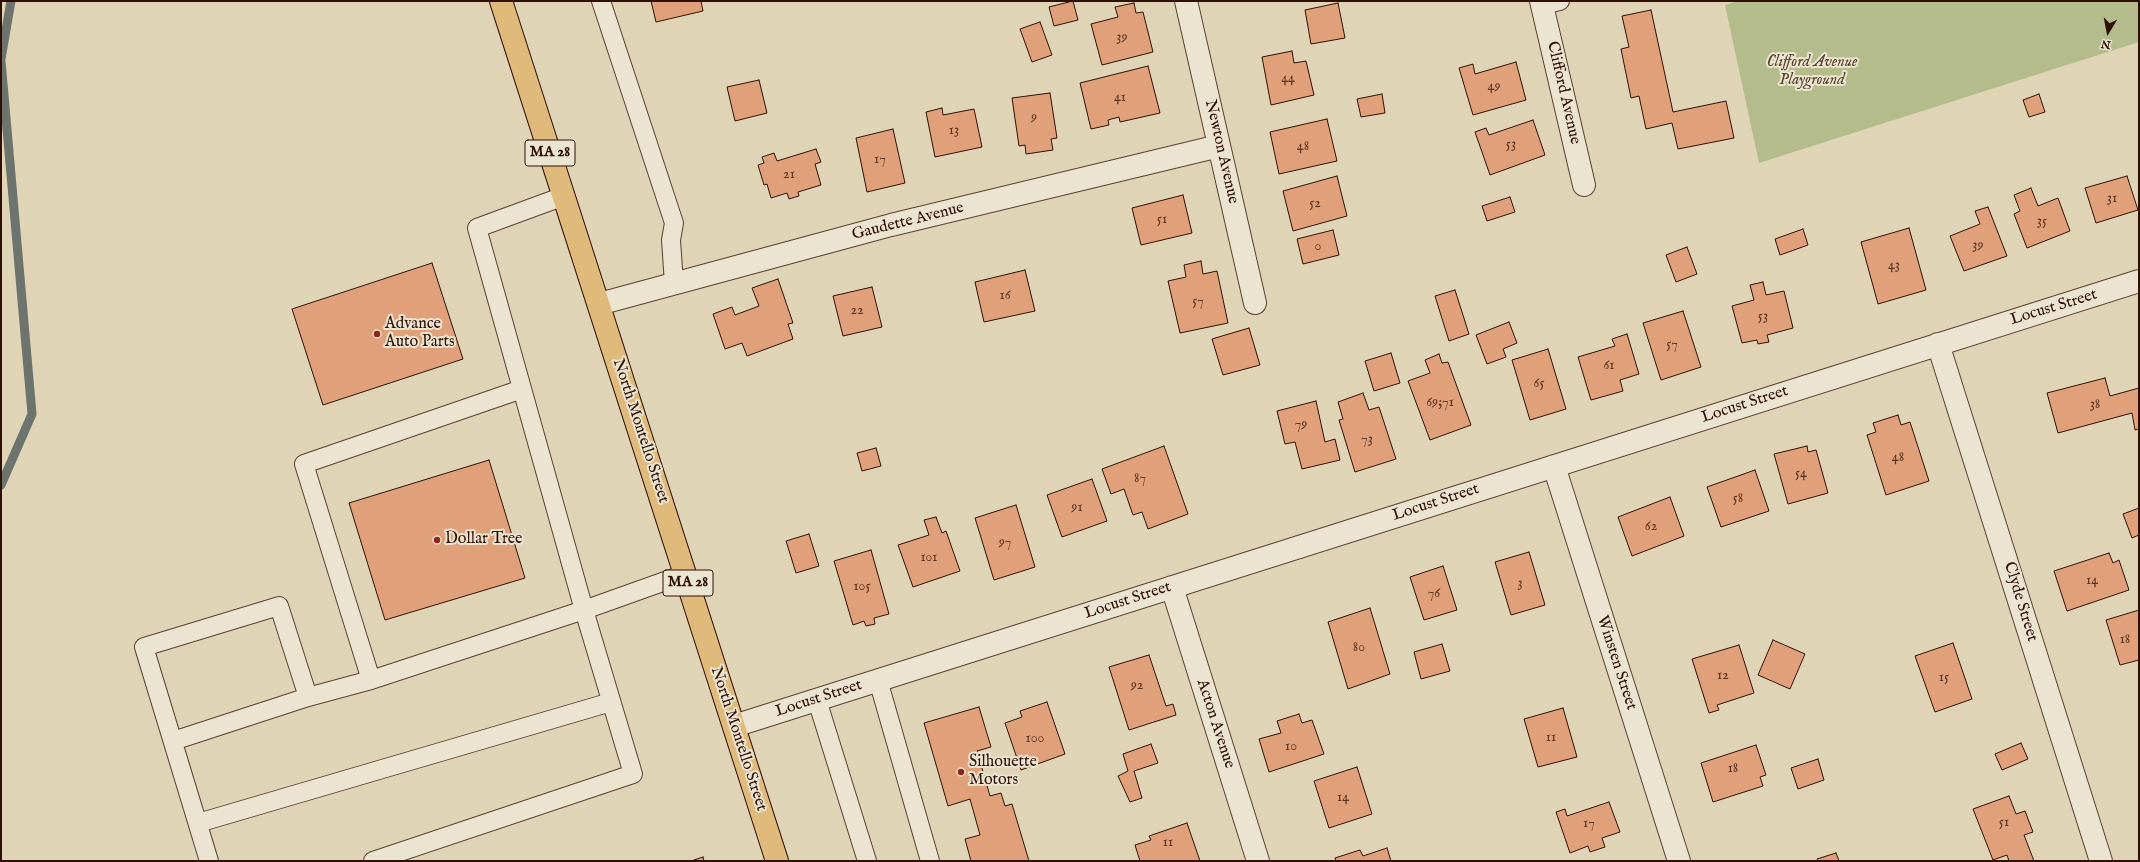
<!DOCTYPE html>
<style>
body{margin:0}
#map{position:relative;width:2140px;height:862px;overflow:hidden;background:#dfd5b6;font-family:"IM FELL English",serif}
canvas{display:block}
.frame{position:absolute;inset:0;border:2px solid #2f0f04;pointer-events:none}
.north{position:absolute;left:2088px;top:12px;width:40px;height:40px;-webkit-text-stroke:3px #eae4d0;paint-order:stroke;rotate:190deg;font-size:11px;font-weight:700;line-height:16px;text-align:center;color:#2f0f04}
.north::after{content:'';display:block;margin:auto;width:14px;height:18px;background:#2f0f04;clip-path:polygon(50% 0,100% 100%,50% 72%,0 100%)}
</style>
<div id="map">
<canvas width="2140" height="862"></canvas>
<div class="frame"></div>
<div class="north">N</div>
</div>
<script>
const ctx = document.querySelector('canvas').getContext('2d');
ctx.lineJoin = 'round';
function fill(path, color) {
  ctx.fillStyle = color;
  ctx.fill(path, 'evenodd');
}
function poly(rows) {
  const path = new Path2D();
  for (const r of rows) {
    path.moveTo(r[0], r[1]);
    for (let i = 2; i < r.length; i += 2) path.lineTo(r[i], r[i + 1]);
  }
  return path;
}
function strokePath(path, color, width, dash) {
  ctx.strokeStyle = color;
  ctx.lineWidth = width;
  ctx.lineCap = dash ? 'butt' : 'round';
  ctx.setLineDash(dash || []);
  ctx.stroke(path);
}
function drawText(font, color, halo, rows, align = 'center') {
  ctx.font = font + ' "IM FELL English",serif';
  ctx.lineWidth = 4;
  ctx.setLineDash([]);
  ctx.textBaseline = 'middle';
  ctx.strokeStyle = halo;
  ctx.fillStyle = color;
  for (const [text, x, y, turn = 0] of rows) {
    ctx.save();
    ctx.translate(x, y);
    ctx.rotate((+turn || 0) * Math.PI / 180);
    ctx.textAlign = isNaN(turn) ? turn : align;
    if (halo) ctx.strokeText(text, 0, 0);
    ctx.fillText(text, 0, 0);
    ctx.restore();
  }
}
fill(poly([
 [1738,1,2139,1,2139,42,1759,163,1725,5]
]), '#b5bc8b');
strokePath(poly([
 [1,59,11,1],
 [1,61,32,414,1,485]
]), '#6c746d', 9);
const building = poly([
 [651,1,701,1,703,11,656,22,651,1],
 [1073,1,1078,20,1054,26,1049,7,1073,1],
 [1134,3,1136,13,1143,12,1153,52,1102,65,1091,24,1118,17,1115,7,1134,3],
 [1338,3,1345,38,1311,44,1305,10,1338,3],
 [1651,10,1673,112,1726,101,1734,138,1678,149,1672,123,1646,129,1639,96,1631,98,1621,49,1629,47,1622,16,1651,10],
 [1040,22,1052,55,1032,62,1020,29,1040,22],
 [1292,51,1294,63,1306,61,1314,95,1271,105,1262,57,1292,51],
 [1516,62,1526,100,1473,115,1459,68,1473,64,1475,74,1516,62],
 [1148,66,1160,113,1120,122,1119,117,1108,120,1109,125,1091,129,1080,83,1148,66],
 [759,80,767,113,735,121,727,87,759,80],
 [1050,93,1057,138,1051,139,1053,150,1026,154,1025,145,1019,146,1012,98,1050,93],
 [1382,94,1385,113,1361,117,1357,99,1382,94],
 [2039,94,2045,112,2029,117,2023,100,2039,94],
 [942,108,943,115,974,109,982,147,935,157,926,112,942,108],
 [1327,119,1337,161,1279,174,1270,132,1327,119],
 [1533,120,1545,155,1490,175,1475,132,1486,128,1489,135,1533,120],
 [893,129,905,183,867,192,856,138,893,129],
 [816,149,821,162,815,164,821,185,798,192,799,196,789,199,787,193,771,198,767,184,764,185,758,165,764,163,762,157,774,153,777,161,816,149],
 [1337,176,1347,216,1293,231,1283,191,1337,176],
 [2127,176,2138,210,2096,223,2085,188,2127,176],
 [2031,188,2038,206,2058,198,2070,231,2027,248,2014,214,2020,211,2014,195,2031,188],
 [1183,195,1192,233,1141,245,1132,208,1183,195],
 [1510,197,1515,212,1487,221,1482,206,1510,197],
 [1988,207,2007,256,1964,271,1950,236,1980,224,1975,211,1988,207],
 [1909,228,1926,290,1878,304,1861,242,1909,228],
 [1803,229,1808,245,1780,255,1775,239,1803,229],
 [1333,230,1339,255,1303,264,1297,239,1333,230],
 [1687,247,1697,274,1676,282,1666,255,1687,247],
 [1201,261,1203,274,1217,271,1228,323,1180,333,1168,281,1186,277,1184,265,1201,261],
 [432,263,463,359,323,405,292,309,432,263],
 [1025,270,1035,311,984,322,975,282,1025,270],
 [778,279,793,323,788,324,793,339,747,356,742,343,725,349,713,314,732,307,735,315,759,306,752,288,778,279],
 [1763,282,1766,295,1784,291,1793,328,1767,335,1769,342,1758,344,1757,340,1742,343,1732,306,1754,300,1750,285,1763,282],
 [872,287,882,327,843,336,833,296,872,287],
 [1455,290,1469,334,1449,341,1435,296,1455,290],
 [1683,311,1701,367,1661,380,1643,323,1683,311],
 [1509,322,1517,343,1503,349,1506,357,1487,364,1476,335,1509,322],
 [1249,328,1260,365,1223,375,1212,339,1249,328],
 [1627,334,1639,374,1620,380,1623,391,1591,400,1578,357,1615,346,1612,339,1627,334],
 [1548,349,1566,409,1530,420,1512,360,1548,349],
 [1391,353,1400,383,1374,391,1365,361,1391,353],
 [1439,354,1442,363,1448,362,1471,425,1430,440,1408,381,1430,373,1425,360,1439,354],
 [2105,378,2110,396,2139,388,2139,429,2135,430,2132,413,2058,433,2047,393,2105,378],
 [1363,393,1369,410,1379,407,1396,459,1355,472,1339,420,1343,419,1338,402,1363,393],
 [1316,401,1325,442,1335,439,1340,460,1302,469,1295,442,1285,444,1277,411,1316,401],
 [1898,415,1901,425,1910,422,1929,481,1886,495,1867,435,1876,432,1873,423,1898,415],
 [1164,446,1188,514,1148,529,1142,512,1133,515,1124,489,1111,494,1102,469,1164,446],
 [1807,446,1808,452,1816,450,1828,493,1788,504,1774,454,1807,446],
 [876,448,881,466,862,471,857,453,876,448],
 [489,460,525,578,385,620,349,503,489,460],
 [1755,470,1769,511,1721,527,1707,487,1755,470],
 [1092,479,1107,521,1062,537,1047,495,1092,479],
 [1670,497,1684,536,1632,556,1618,517,1670,497],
 [1016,505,1035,567,994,580,975,518,1016,505],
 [2139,508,2139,535,2132,538,2123,514,2139,508],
 [936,517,942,533,946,531,960,571,913,587,898,545,929,535,924,520,936,517],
 [809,534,819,566,796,573,786,541,809,534],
 [871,550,889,614,874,618,875,624,866,626,864,621,853,625,834,561,871,550],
 [1529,552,1545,605,1511,615,1495,562,1529,552],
 [2109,553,2113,563,2119,560,2129,590,2067,611,2054,571,2109,553],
 [1443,566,1457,610,1424,620,1410,577,1443,566],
 [1370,608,1390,674,1348,689,1328,622,1370,608],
 [2139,610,2139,660,2120,665,2106,620,2139,610],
 [1773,640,1805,654,1790,689,1758,675,1773,640],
 [1953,643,1972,699,1935,712,1915,656,1953,643],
 [1442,644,1450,671,1421,679,1414,652,1442,644],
 [1739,645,1754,693,1717,705,1719,710,1709,713,1692,659,1739,645],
 [1149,655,1166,706,1173,704,1176,715,1129,730,1109,667,1149,655],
 [1047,702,1065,754,1021,770,1005,723,1022,717,1020,711,1047,702],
 [979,707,991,747,977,751,990,796,1001,793,1005,806,1012,804,1029,861,971,861,965,839,980,835,970,799,948,806,924,723,979,707],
 [1563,708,1577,757,1538,767,1524,719,1563,708],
 [1299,714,1302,723,1312,720,1324,754,1269,772,1259,739,1281,733,1277,721,1299,714],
 [2021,743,2028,759,2002,770,1995,754,2021,743],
 [1151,744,1158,763,1134,771,1142,798,1130,802,1118,776,1128,771,1123,754,1151,744],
 [1756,745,1766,775,1760,777,1763,786,1713,802,1701,763,1756,745],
 [1818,759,1824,780,1798,789,1791,768,1818,759],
 [1357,767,1372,814,1329,828,1314,781,1357,767],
 [2009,796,2016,814,2025,811,2033,832,2024,835,2034,861,2009,861,2007,855,1993,860,1973,809,2009,796],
 [1609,802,1620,832,1602,838,1605,847,1590,852,1588,846,1570,853,1556,812,1565,809,1567,816,1609,802],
 [1187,823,1200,861,1140,861,1135,845,1151,840,1149,836,1187,823],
 [1387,848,1391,861,1336,861,1335,858,1360,850,1363,856,1387,848],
 [1836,853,1839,861,1818,861,1817,859,1836,853],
 [703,857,704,861,691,861,703,857]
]);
fill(building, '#e0a17a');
strokePath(building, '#2f0f04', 1);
const lane = poly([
 [601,1,674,223,671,240,674,284],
 [1542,5,1560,1],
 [371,680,304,464,522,389],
 [878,680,930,861],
 [817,700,867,861],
 [173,741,308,697,371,680,584,610,685,574],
 [198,823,611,702],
 [209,861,144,647,279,606,308,697],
 [373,861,633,774,584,610,477,228,564,196]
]);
const street = poly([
 [1186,1,1255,303],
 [1541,1,1584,185],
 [599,304,891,225,1219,146],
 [1938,344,2101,861],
 [1554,466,1679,861],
 [1172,587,1258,861],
 [734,726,2139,281]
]);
const primary = poly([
 [501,1,777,861]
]);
strokePath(lane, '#5b4030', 20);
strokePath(street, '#5b4030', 24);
strokePath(primary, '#2f0f04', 24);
strokePath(lane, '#eae4d0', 18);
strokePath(street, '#eae4d0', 22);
strokePath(primary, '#e0ba7b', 22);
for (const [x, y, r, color] of [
 [377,334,4,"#8f2418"],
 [437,540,4,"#8f2418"],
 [961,772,4,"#8f2418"]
]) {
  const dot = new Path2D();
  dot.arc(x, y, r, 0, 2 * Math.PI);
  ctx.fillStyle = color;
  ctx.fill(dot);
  strokePath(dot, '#eae4d0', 1.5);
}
drawText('14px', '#5b3422', null, [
 ["39",1122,38],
 ["44",1288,79],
 ["49",1494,87],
 ["41",1120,98],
 ["9",1034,118],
 ["13",954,131],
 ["53",1511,145],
 ["48",1303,147],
 ["17",880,160],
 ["21",789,175],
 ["31",2112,199],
 ["52",1315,204],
 ["51",1162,220],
 ["35",2042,222],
 ["39",1978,246],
 ["0",1318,247],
 ["43",1894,266],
 ["16",1005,296],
 ["57",1198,302],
 ["22",857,311],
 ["53",1763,317],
 ["57",1672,345],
 ["61",1609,366],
 ["65",1539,384],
 ["69;71",1440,403],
 ["38",2095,405],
 ["79",1301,425],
 ["73",1367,440],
 ["48",1898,458],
 ["54",1801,474],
 ["87",1140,479],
 ["58",1738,499],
 ["91",1077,508],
 ["62",1651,527],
 ["97",1005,543],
 ["101",929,558],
 ["14",2092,581],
 ["3",1520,584],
 ["105",862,587],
 ["76",1434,594],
 ["18",2125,640],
 ["80",1359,648],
 ["12",1723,676],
 ["15",1944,678],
 ["92",1137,686],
 ["11",1551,738],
 ["100",1035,739],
 ["10",1291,747],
 ["18",1733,769],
 ["14",1343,798],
 ["51",2004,823],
 ["17",1589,824],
 ["11",1168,843]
]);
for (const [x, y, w] of [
 [550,153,50],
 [688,583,50]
]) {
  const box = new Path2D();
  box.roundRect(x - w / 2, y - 13, w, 26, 3);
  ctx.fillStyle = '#eae4d0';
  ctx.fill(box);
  strokePath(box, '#2f0f04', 1);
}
drawText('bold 15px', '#2f0f04', null, [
 ["MA 28",550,153],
 ["MA 28",688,583]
]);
drawText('italic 16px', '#57432c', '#eae4d0', [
 ["Clifford Avenue",1812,63],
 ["Playground",1812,81]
]);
drawText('16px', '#2f0f04', '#eae4d0', [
 ["Clifford Avenue",1563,93,77],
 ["Newton Avenue",1221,152,77],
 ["Gaudette Avenue",908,222,-14],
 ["Locust Street",2054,308,-17],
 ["Locust Street",1745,405,-18],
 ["North Montello Street",640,431,72],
 ["Locust Street",1436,503,-18],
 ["Locust Street",1128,601,-18],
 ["Clyde Street",2020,602,73],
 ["Winsten Street",1616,663,72],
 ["Locust Street",819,699,-18],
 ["Acton Avenue",1215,724,72],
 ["North Montello Street",738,739,72]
]);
drawText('16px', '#2f0f04', '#eae4d0', [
 ["Advance",385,325],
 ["Auto Parts",385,343],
 ["Dollar Tree",445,540],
 ["Silhouette",969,763],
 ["Motors",969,781]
], 'left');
</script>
